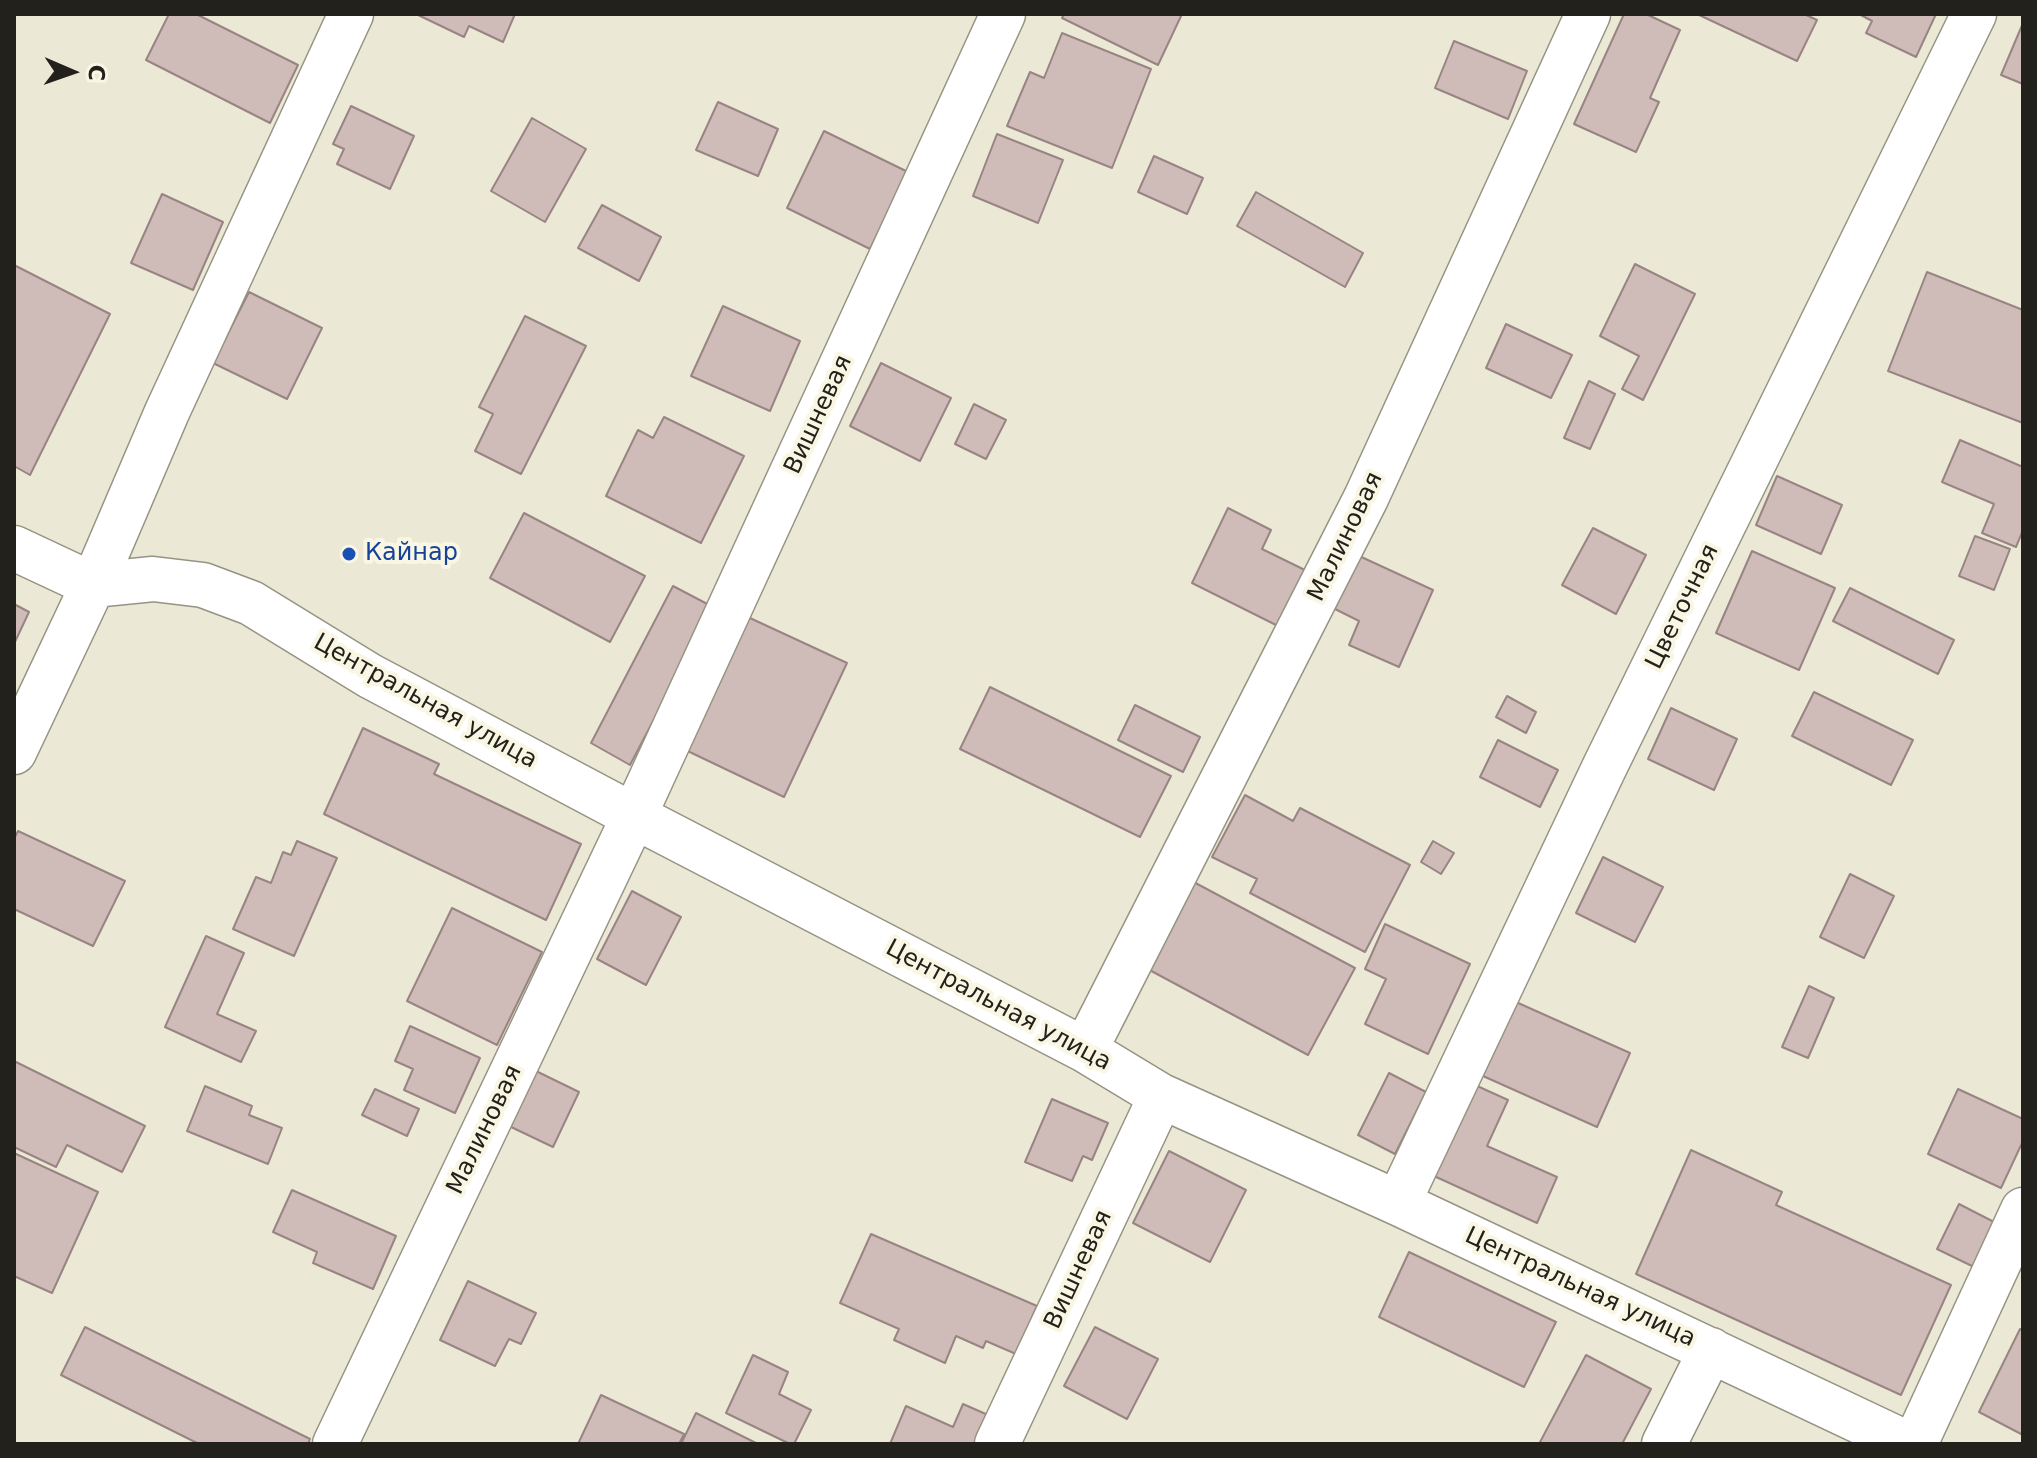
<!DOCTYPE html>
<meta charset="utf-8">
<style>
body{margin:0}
#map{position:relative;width:2037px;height:1458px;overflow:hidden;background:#ebe8d6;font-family:"DejaVu Sans",sans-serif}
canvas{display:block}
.frame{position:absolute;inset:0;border:16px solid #22211b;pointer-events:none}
.north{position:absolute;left:32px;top:32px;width:80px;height:80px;-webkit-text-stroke:6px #f9f6e3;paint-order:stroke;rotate:92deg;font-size:22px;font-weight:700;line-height:32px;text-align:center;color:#22211b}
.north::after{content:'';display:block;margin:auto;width:28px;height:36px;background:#22211b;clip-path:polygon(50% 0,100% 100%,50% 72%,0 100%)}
</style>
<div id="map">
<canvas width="2037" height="1458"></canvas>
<div class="frame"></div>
<div class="north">С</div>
</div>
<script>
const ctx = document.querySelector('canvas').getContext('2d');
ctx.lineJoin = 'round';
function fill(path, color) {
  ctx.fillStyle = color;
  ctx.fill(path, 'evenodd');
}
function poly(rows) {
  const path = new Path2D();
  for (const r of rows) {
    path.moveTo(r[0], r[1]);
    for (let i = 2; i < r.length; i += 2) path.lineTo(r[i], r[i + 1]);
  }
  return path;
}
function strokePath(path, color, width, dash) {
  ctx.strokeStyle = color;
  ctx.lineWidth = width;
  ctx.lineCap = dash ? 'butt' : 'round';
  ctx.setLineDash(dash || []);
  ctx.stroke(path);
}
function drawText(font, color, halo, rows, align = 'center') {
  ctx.font = font + ' "DejaVu Sans",sans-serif';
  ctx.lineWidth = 8;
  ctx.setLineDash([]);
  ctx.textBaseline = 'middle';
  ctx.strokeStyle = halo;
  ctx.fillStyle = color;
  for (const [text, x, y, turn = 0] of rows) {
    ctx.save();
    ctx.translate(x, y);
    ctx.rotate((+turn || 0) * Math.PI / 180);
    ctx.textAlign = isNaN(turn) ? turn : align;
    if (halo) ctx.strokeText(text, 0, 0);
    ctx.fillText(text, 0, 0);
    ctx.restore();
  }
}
const building = poly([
 [169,14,196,14,298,65,270,123,146,60,169,14],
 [416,14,515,14,503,42,469,26,464,37,416,14],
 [1064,14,1182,14,1158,65,1062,18,1064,14],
 [1624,14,1646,14,1680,30,1650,98,1659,102,1636,152,1574,124,1624,14],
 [1697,14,1804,14,1817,20,1797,61,1697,14],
 [1859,14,1936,14,1916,57,1866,33,1872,21,1859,14],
 [2023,23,2023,84,2001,75,2023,23],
 [1062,33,1151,69,1112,168,1007,126,1030,72,1044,78,1062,33],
 [1454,41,1527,71,1508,119,1435,88,1454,41],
 [718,102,778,129,758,176,696,150,718,102],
 [351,106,414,136,390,189,337,164,344,149,333,144,351,106],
 [532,118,586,149,545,222,491,191,532,118],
 [824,131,908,172,870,249,787,208,824,131],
 [997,134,1063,160,1038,223,973,196,997,134],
 [1154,156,1203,178,1187,214,1138,192,1154,156],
 [1256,192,1363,253,1345,287,1237,226,1256,192],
 [162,194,223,222,193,290,131,263,162,194],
 [602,205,661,237,639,281,578,248,602,205],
 [1635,264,1695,294,1643,400,1622,389,1639,356,1600,336,1635,264],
 [14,265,110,314,30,475,14,466,14,265],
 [1927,272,2023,310,2023,423,1888,371,1927,272],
 [249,292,322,328,287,399,213,363,249,292],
 [723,306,800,341,770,411,691,376,723,306],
 [525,316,586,346,521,474,475,451,493,414,479,407,525,316],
 [1506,324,1572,355,1551,398,1486,368,1506,324],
 [881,363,951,398,920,461,850,426,881,363],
 [1589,381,1615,394,1590,449,1564,438,1589,381],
 [974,404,1006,420,986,459,955,444,974,404],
 [664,417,744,456,701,543,606,496,638,430,653,438,664,417],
 [1960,440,2023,467,2023,530,2016,547,1982,533,1994,504,1942,482,1960,440],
 [1777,476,1842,505,1821,554,1756,525,1777,476],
 [1228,508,1271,530,1262,549,1313,574,1286,630,1192,583,1228,508],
 [524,513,645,576,610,642,490,578,524,513],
 [1593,528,1646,555,1616,614,1562,585,1593,528],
 [1975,536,2010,549,1994,590,1959,576,1975,536],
 [1752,551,1835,588,1799,670,1716,633,1752,551],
 [1357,555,1433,590,1399,667,1349,645,1359,621,1333,608,1357,555],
 [673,586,713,607,630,765,591,743,673,586],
 [1850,588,1954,640,1938,674,1833,621,1850,588],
 [14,604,29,612,14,644,14,604],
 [737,612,847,663,784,797,675,745,737,612],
 [990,687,1171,776,1140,837,960,749,990,687],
 [1814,692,1913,740,1891,785,1792,736,1814,692],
 [1507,696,1536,712,1526,733,1496,717,1507,696],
 [1135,705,1200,737,1183,772,1118,740,1135,705],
 [1671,708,1737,739,1714,790,1648,759,1671,708],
 [363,728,439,764,434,774,581,844,546,920,324,814,363,728],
 [1498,740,1558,770,1540,807,1480,777,1498,740],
 [1245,795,1293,821,1300,808,1410,865,1365,952,1250,893,1257,879,1212,857,1245,795],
 [18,831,125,881,93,946,14,909,14,839,18,831],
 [297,841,337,858,294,956,233,929,256,877,271,883,283,852,291,855,297,841],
 [1433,841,1454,853,1441,874,1421,862,1433,841],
 [1603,857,1663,887,1635,942,1576,913,1603,857],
 [1850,874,1894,896,1864,958,1820,937,1850,874],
 [1188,879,1355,968,1308,1055,1142,966,1188,879],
 [632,891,681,917,646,985,597,959,632,891],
 [452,908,542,952,497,1045,407,1001,452,908],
 [1385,924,1470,964,1428,1054,1365,1024,1386,979,1365,969,1385,924],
 [206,936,244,953,217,1014,256,1031,241,1062,165,1027,206,936],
 [1809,986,1834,998,1808,1058,1782,1047,1809,986],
 [1507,998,1630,1053,1597,1127,1474,1072,1507,998],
 [410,1026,480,1058,455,1113,404,1090,413,1069,395,1061,410,1026],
 [14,1061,145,1126,122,1172,67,1145,56,1167,14,1147,14,1061],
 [536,1071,579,1092,553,1147,509,1126,536,1071],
 [1389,1073,1426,1092,1395,1154,1358,1135,1389,1073],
 [1464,1080,1508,1100,1487,1146,1557,1177,1537,1223,1423,1171,1464,1080],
 [205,1086,252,1106,249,1115,282,1128,268,1164,187,1131,205,1086],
 [375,1089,419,1109,407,1136,362,1115,375,1089],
 [1958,1089,2023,1119,2023,1141,2001,1188,1928,1154,1958,1089],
 [1052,1099,1108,1123,1092,1160,1083,1156,1072,1181,1025,1162,1052,1099],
 [1691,1150,1782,1192,1776,1205,1951,1285,1901,1395,1636,1274,1691,1150],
 [1169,1151,1246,1190,1210,1262,1133,1223,1169,1151],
 [14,1153,98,1192,52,1293,14,1276,14,1153],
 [292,1190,396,1236,373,1289,313,1263,317,1252,273,1232,292,1190],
 [1959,1204,1996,1223,1974,1267,1937,1249,1959,1204],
 [871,1234,1037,1306,1016,1354,986,1341,983,1348,956,1336,945,1363,894,1340,899,1329,840,1303,871,1234],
 [1409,1252,1556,1322,1524,1387,1379,1317,1409,1252],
 [468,1281,536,1313,521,1344,509,1339,495,1366,440,1340,468,1281],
 [85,1327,310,1439,308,1444,199,1444,61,1375,85,1327],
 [1095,1327,1158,1359,1127,1419,1064,1386,1095,1327],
 [2020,1329,2023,1330,2023,1435,1979,1412,2020,1329],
 [753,1355,788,1372,779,1394,811,1410,794,1444,790,1444,726,1413,753,1355],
 [1586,1355,1651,1389,1622,1444,1539,1444,1586,1355],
 [601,1395,684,1434,679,1444,578,1444,601,1395],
 [963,1404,988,1415,975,1444,890,1444,906,1406,953,1427,963,1404],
 [696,1413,758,1444,681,1444,696,1413]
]);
fill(building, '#cfbbb8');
strokePath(building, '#988583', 2);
const street = poly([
 [14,548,93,585],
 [93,585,153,579,203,585,251,603,370,676,634,816,1085,1050,1161,1096,1398,1203,1908,1444],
 [14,752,93,585,167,412,351,14],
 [1085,1050,1366,498,1588,14],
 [1398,1203,1605,766,1974,14],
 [335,1444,634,816,1003,14],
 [997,1444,1161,1096],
 [1664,1444,1711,1350],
 [1915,1444,2023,1210]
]);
strokePath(street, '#969382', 47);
strokePath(street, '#fff', 44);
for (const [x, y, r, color] of [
 [349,554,8,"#1a4fb4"]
]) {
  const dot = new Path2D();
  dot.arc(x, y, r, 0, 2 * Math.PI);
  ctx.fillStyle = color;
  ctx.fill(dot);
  strokePath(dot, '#f9f6e3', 3);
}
drawText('24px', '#22211b', '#f9f6e3', [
 ["Вишневая",819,415,-65],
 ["Малиновая",1346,537,-64],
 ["Цветочная",1683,607,-64],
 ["Центральная улица",425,702,29],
 ["Центральная улица",998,1006,28],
 ["Малиновая",485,1130,-64],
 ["Вишневая",1079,1270,-65],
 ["Центральная улица",1580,1288,25]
]);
drawText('24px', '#164399', '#f9f6e3', [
 ["Кайнар",365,554]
], 'left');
</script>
